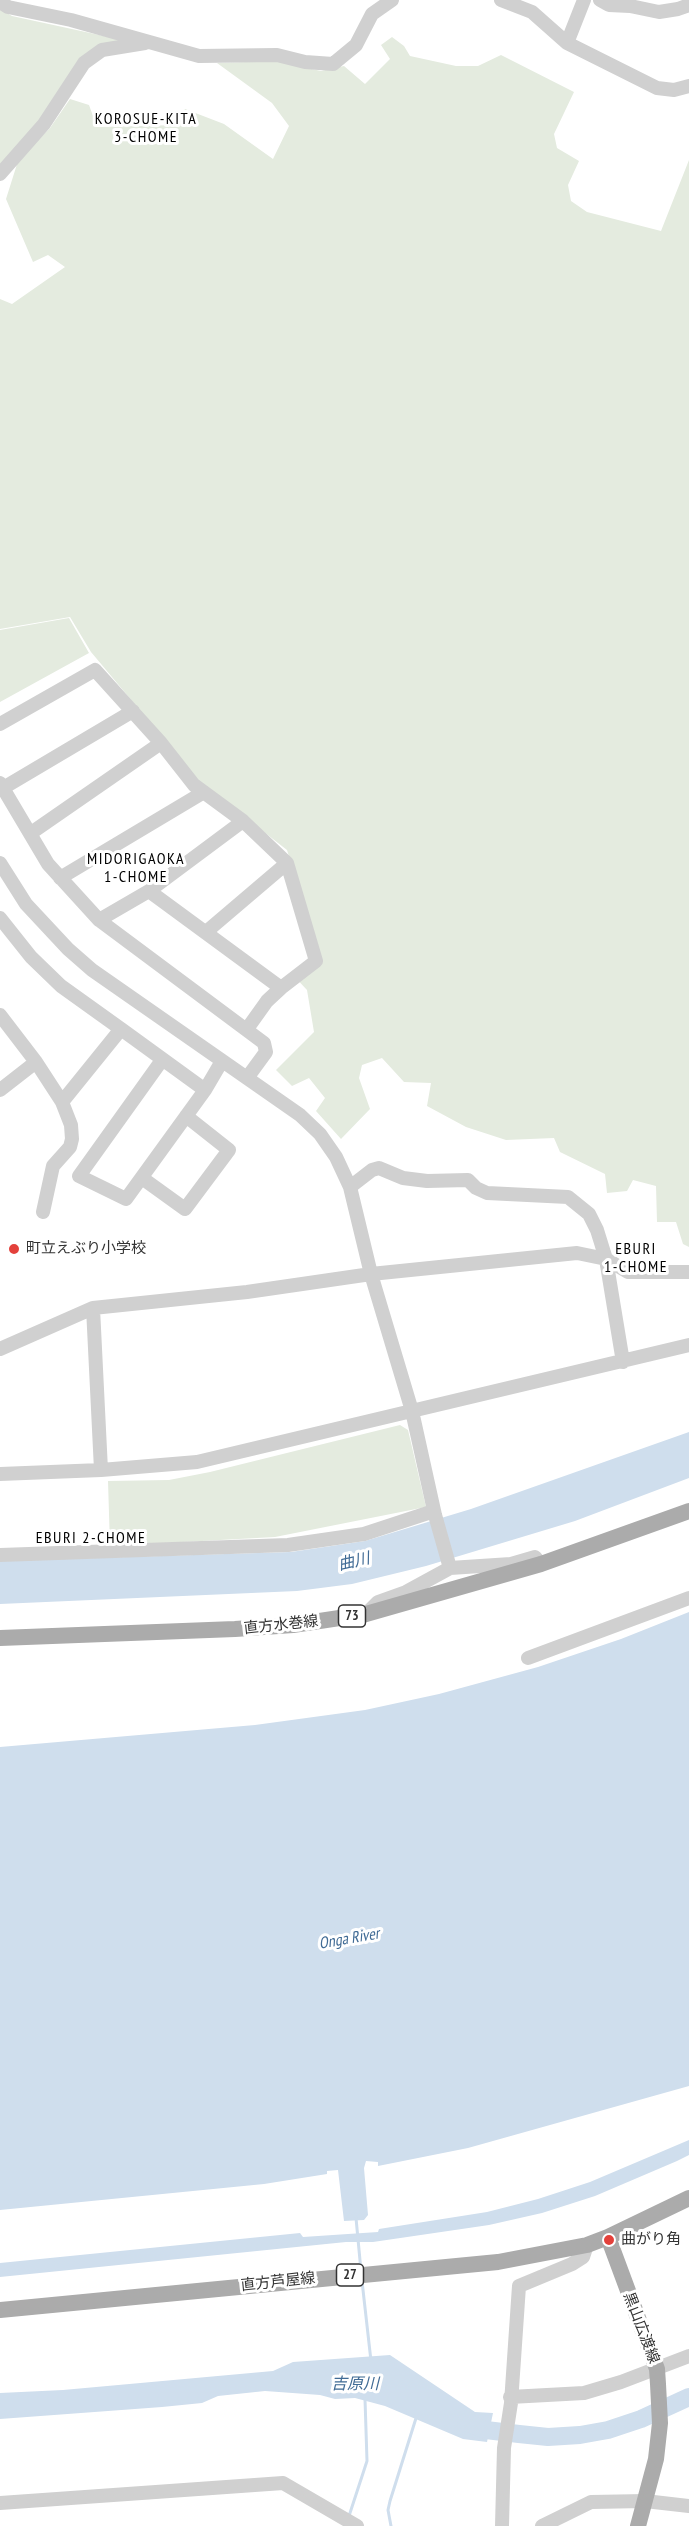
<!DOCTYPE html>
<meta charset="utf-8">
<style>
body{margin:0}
canvas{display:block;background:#fff}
</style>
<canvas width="689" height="2526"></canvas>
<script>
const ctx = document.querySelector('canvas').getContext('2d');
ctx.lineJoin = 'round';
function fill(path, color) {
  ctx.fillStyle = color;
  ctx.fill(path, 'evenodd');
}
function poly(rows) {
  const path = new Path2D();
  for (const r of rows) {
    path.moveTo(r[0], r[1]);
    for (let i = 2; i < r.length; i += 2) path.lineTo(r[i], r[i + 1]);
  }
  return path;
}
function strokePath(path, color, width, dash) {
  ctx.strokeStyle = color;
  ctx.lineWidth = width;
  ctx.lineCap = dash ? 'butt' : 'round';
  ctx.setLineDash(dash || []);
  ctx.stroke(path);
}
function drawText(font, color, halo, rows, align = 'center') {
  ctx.font = font + ' "PT Sans Narrow","Noto Sans JP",sans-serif';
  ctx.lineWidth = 6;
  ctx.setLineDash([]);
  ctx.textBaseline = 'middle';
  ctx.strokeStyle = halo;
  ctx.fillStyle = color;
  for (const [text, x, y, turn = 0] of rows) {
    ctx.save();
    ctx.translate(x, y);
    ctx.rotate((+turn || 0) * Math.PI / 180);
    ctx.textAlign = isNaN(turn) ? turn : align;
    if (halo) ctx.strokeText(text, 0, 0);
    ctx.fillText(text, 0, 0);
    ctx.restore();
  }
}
fill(poly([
 [0,9,12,16,127,41,99,46,39,122,0,166],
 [392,37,404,46,410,56,456,66,478,66,501,55,574,92,554,134,557,148,579,161,568,185,571,201,587,212,661,231,689,160,689,1247,683,1244,676,1222,657,1222,656,1186,633,1180,627,1191,607,1193,605,1174,560,1152,554,1138,506,1140,466,1127,427,1106,431,1083,404,1082,382,1058,362,1065,359,1078,370,1109,341,1139,316,1111,325,1098,309,1078,292,1086,276,1070,314,1032,307,990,292,974,318,949,287,850,200,782,91,652,70,617,0,629,0,299,12,304,65,267,48,255,33,262,6,199,18,161,50,128,70,99,89,105,97,127,178,125,185,109,224,124,273,159,289,126,272,103,217,63,275,61,321,71,344,66,365,84,390,59,381,45],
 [69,618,89,653,0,702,0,630],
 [400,1425,408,1430,426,1507,275,1537,110,1546,108,1481,169,1480,210,1472]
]), '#e4ebdf');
fill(poly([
 [689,1432,689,1478,575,1521,426,1566,352,1584,297,1591,0,1604,0,1561,291,1552,365,1541,471,1509],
 [689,1612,689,2086,468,2148,378,2166,378,2162,366,2161,364,2168,368,2215,364,2220,344,2221,338,2170,327,2171,327,2174,264,2184,0,2210,0,1747,255,1725,365,1710,439,1694,538,1667,621,1639],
 [689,2140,689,2155,677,2161,595,2196,542,2213,489,2225,373,2242,346,2242,0,2277,0,2263,300,2233,303,2237,378,2232,379,2229,487,2212,538,2199,590,2182],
 [390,2355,475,2412,493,2413,487,2442,463,2439,385,2406,355,2398,335,2399,320,2395,265,2391,218,2396,202,2403,162,2407,0,2419,0,2393,63,2390,273,2371,293,2362]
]), '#cfdeed');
strokePath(poly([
 [356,2218,361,2271],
 [362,2281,371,2361],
 [349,2516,367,2461,365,2399],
 [391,2526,388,2510,390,2501,417,2415]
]), '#cfdeed', 3);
strokePath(poly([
 [466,2422,486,2430,519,2434,548,2437,580,2435,608,2430,641,2419,689,2397]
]), '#cfdeed', 18);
strokePath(poly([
 [501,0,532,12,567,43,657,88,674,90,689,86],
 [600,0,609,5,630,6,659,12,678,9,689,5],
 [0,2,8,7,71,20,199,56,277,55,305,62,333,64,356,45,372,14,392,0],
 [567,43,584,0],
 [0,174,44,124,84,63,102,50,145,43],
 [0,724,95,670,161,743,194,785,243,821,287,863,316,961,281,988,149,891],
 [0,783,48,864,99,920,264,1043,266,1052,247,1078],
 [3,788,133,711],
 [31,833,161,743],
 [0,863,26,904,68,949,92,970,300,1115,320,1134,336,1157,350,1187,371,1274,412,1411,435,1515,450,1568],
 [60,878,204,792],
 [0,918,31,957,61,986,121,1029,62,1102],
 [99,920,149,891,243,821],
 [206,932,287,863],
 [0,1015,36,1062,62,1102,71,1125,72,1139,70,1147,53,1166,43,1212],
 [121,1029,205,1090],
 [247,1029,267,1001,281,988],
 [162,1060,79,1176,126,1199,205,1090,222,1061],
 [0,1090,36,1062],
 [142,1178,185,1209,229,1150,186,1116],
 [350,1187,372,1170,379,1168,403,1178,427,1181,468,1180,476,1188,487,1193,568,1197,589,1214,597,1230,606,1259,623,1362],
 [93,1308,101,1470],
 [0,1349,93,1308,247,1292,371,1274,577,1253,606,1259,628,1272,689,1272],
 [0,1474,101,1470,197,1462,689,1345],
 [0,1555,288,1545,364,1534,434,1511],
 [366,1614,378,1602,406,1592,450,1568,511,1564,535,1557,541,1564],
 [528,1658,689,1598],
 [510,2397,584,2393,621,2382,689,2356],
 [0,2503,283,2483,357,2526],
 [502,2526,504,2448,511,2403,519,2286,572,2264,583,2257,587,2245],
 [542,2526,591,2502,645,2501,689,2506]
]), '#d0d0d0', 14);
strokePath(poly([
 [0,1638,235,1629,293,1625,366,1614,541,1564,689,1511],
 [608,2237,657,2369,658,2384,660,2423,656,2459,638,2526],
 [0,2310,498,2262,587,2245,608,2237,689,2198]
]), '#ababab', 16);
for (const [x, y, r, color] of [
 [14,1249,6,"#e3413b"],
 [609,2240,6,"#e3413b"]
]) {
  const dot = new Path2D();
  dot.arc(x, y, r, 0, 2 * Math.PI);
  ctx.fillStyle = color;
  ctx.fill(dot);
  strokePath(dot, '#fff', 2);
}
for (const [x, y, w] of [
 [352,1616,27],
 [350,2275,27]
]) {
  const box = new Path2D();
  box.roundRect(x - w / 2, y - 11, w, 22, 4.5);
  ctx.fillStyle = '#fff';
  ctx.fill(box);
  strokePath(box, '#333', 1.5);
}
drawText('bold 14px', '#333', null, [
 ["73",352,1616],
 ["27",350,2275]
]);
drawText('15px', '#333', '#fff', [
 ["町立えぶり小学校",26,1249],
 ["曲がり角",621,2240]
], 'left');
drawText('15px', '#333', '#fff', [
 ["直方水巻線",281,1625,-6],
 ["直方芦屋線",278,2282,-6],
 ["黒山広渡線",641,2328,69]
]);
ctx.letterSpacing = '1.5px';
drawText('16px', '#000', '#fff', [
 ["KOROSUE-KITA",146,119],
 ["3-CHOME",146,137],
 ["MIDORIGAOKA",136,859],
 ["1-CHOME",136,877],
 ["EBURI",636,1249],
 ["1-CHOME",636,1267],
 ["EBURI 2-CHOME",91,1538]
]);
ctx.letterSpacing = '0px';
drawText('italic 16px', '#406b95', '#fff', [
 ["曲川",354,1562,-13],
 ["Onga River",349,1939,-10],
 ["吉原川",355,2384]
]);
</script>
